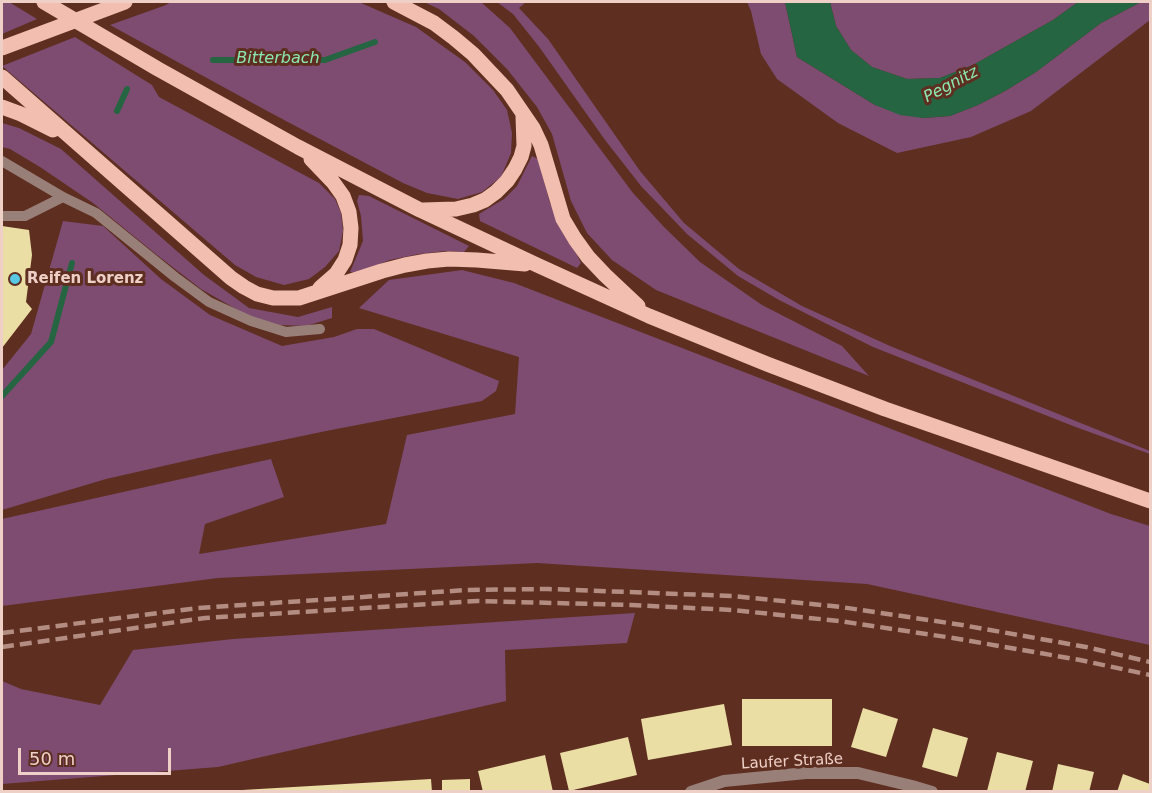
<!DOCTYPE html>
<meta charset="utf-8">
<style>
body{margin:0}
#map{position:relative;width:1152px;height:793px;overflow:hidden;background:#5e2e20;font-family:"DejaVu Sans",sans-serif}
canvas{display:block}
.frame{position:absolute;inset:0;border:3px solid #efd0c7;pointer-events:none}
.scale{position:absolute;left:18px;top:748px;width:153px;height:27px;box-sizing:border-box;border:3px solid #efd0c7;border-top:0;padding-left:8px;font-size:18px;line-height:21px;white-space:nowrap;color:#efd0c7;-webkit-text-stroke:4px #5e2e20;paint-order:stroke}
</style>
<div id="map">
<canvas width="1152" height="793"></canvas>
<div class="frame"></div>
<div class="scale">50 m</div>
</div>
<script>
const ctx = document.querySelector('canvas').getContext('2d');
ctx.lineJoin = 'round';
function fill(path, color) {
  ctx.fillStyle = color;
  ctx.fill(path, 'evenodd');
}
function poly(rows) {
  const path = new Path2D();
  for (const r of rows) {
    path.moveTo(r[0], r[1]);
    for (let i = 2; i < r.length; i += 2) path.lineTo(r[i], r[i + 1]);
  }
  return path;
}
function strokePath(path, color, width, dash) {
  ctx.strokeStyle = color;
  ctx.lineWidth = width;
  ctx.lineCap = dash ? 'butt' : 'round';
  ctx.setLineDash(dash || []);
  ctx.stroke(path);
}
function drawText(font, color, halo, rows, align = 'center') {
  ctx.font = font + ' "DejaVu Sans",sans-serif';
  ctx.lineWidth = 6;
  ctx.setLineDash([]);
  ctx.textBaseline = 'middle';
  ctx.strokeStyle = halo;
  ctx.fillStyle = color;
  for (const [text, x, y, turn = 0] of rows) {
    ctx.save();
    ctx.translate(x, y);
    ctx.rotate((+turn || 0) * Math.PI / 180);
    ctx.textAlign = isNaN(turn) ? turn : align;
    if (halo) ctx.strokeText(text, 0, 0);
    ctx.fillText(text, 0, 0);
    ctx.restore();
  }
}
fill(poly([
 [2,2,9,2,37,19,2,34],
 [171,2,354,2,361,3,416,27,465,62,493,90,507,110,512,133,511,153,501,177,482,192,458,199,427,193,403,183,269,112,110,25,166,5],
 [424,2,481,2,510,28,633,193,664,227,700,262,762,305,842,346,869,376,656,290,612,260,587,233,571,201,552,134,537,107,507,69,474,36,439,9],
 [497,2,526,2,519,8,548,39,640,171,684,223,739,269,802,306,890,346,1150,451,1150,454,1073,426,873,347,779,300,738,276,687,234,641,186,605,140,540,48,513,14],
 [747,2,785,2,797,57,875,105,923,118,950,116,978,105,1005,91,1036,72,1101,23,1141,2,1150,2,1150,20,1031,111,971,137,897,153,838,123,777,79,761,54,751,11],
 [830,2,1078,2,1053,20,973,65,940,78,907,79,872,67,851,50,836,26],
 [75,37,152,85,159,97,319,183,335,199,341,213,343,231,339,251,325,267,309,279,284,285,256,277,235,265,2,66],
 [2,123,19,128,61,149,204,275,249,308,298,317,332,307,332,318,306,326,279,325,250,317,201,289,157,255,93,203,40,167,10,149,2,147],
 [532,156,538,159,550,203,563,233,577,255,581,263,577,268,480,221,479,214,504,199,517,186],
 [359,195,369,196,469,246,464,252,445,251,419,254,390,260,357,273,350,272,363,241,361,216,357,201],
 [63,221,103,226,161,279,210,315,282,346,334,337,357,329,374,329,499,381,496,391,482,401,326,431,216,454,106,479,2,510,2,370,31,334],
 [462,270,514,283,1111,514,1150,526,1150,645,867,584,537,563,218,578,2,606,2,519,271,459,284,497,205,524,199,554,386,524,407,435,515,414,519,357,359,308,389,280],
 [635,613,627,643,505,650,506,701,218,767,2,784,2,681,21,689,100,705,133,650,233,639]
]), '#7d4c70');
fill(poly([
 [785,2,830,2,836,26,851,50,872,67,907,79,940,78,973,65,1053,20,1078,2,1141,2,1101,23,1036,72,1005,91,978,105,950,116,923,118,900,115,875,105,797,57]
]), '#256542');
strokePath(poly([
 [213,60,325,60,375,42],
 [117,111,127,89],
 [2,396,51,342,72,263]
]), '#256542', 6);
fill(poly([
 [2,226,29,230,32,255,26,302,32,309,2,348],
 [742,699,832,699,832,746,742,746],
 [724,704,732,745,648,760,641,719],
 [863,708,898,719,886,757,851,747],
 [933,728,968,738,957,777,922,767],
 [628,737,637,775,569,791,560,753],
 [997,752,1033,761,1025,792,987,791],
 [545,755,553,792,483,792,478,771],
 [1058,764,1094,772,1089,792,1052,792],
 [1123,774,1150,784,1150,792,1117,792],
 [431,779,432,792,242,792,242,790],
 [470,779,470,792,442,792,442,780]
]), '#ebdea5');
strokePath(poly([
 [2,161,63,197,96,213,175,277,209,302,251,321,286,332,320,329],
 [2,216,25,216,63,197]
]), '#987f78', 10);
strokePath(poly([
 [691,792,724,781,806,773,858,773,912,786,932,792]
]), '#987f78', 12);
strokePath(poly([
 [44,2,158,69,298,147,420,210,537,265,649,316,767,364,885,409,1150,501],
 [394,2,434,23,454,38,473,54,507,90,533,128,541,145,563,219,575,239,588,257,605,275,638,306],
 [2,77,231,278,244,287,257,294,273,298,299,298,382,271,405,265,427,261,449,259,477,260,525,264],
 [2,107,21,114,53,130],
 [311,159,333,182,343,196,349,212,351,228,350,245,345,260,336,274,320,288],
 [423,210,456,209,473,205,485,200,496,192,507,181,515,169,521,157,524,146,523,116]
]), '#f2beaf', 15);
strokePath(poly([
 [2,633,198,608,467,590,548,589,733,596,841,607,962,625,1086,647,1150,662],
 [2,647,205,618,477,601,631,605,732,610,839,621,953,638,1080,660,1150,675]
]), '#b38d82', 4.5, [12, 6]);
strokePath(poly([
 [2,48,125,2]
]), '#f2beaf', 15);
for (const [x, y, r, color] of [
 [15,279,6,"#59c8e4"]
]) {
  const dot = new Path2D();
  dot.arc(x, y, r, 0, 2 * Math.PI);
  ctx.fillStyle = color;
  ctx.fill(dot);
  strokePath(dot, '#5e2e20', 2);
}
drawText('bold 15px', '#efd0c7', '#5e2e20', [
 ["Reifen Lorenz",27,279]
], 'left');
drawText('15px', '#efd0c7', '#5e2e20', [
 ["Laufer Straße",792,762,-3]
]);
drawText('italic 16px', '#8ce7b1', '#5e2e20', [
 ["Bitterbach",278,59],
 ["Pegnitz",951,85,-28]
]);
</script>
